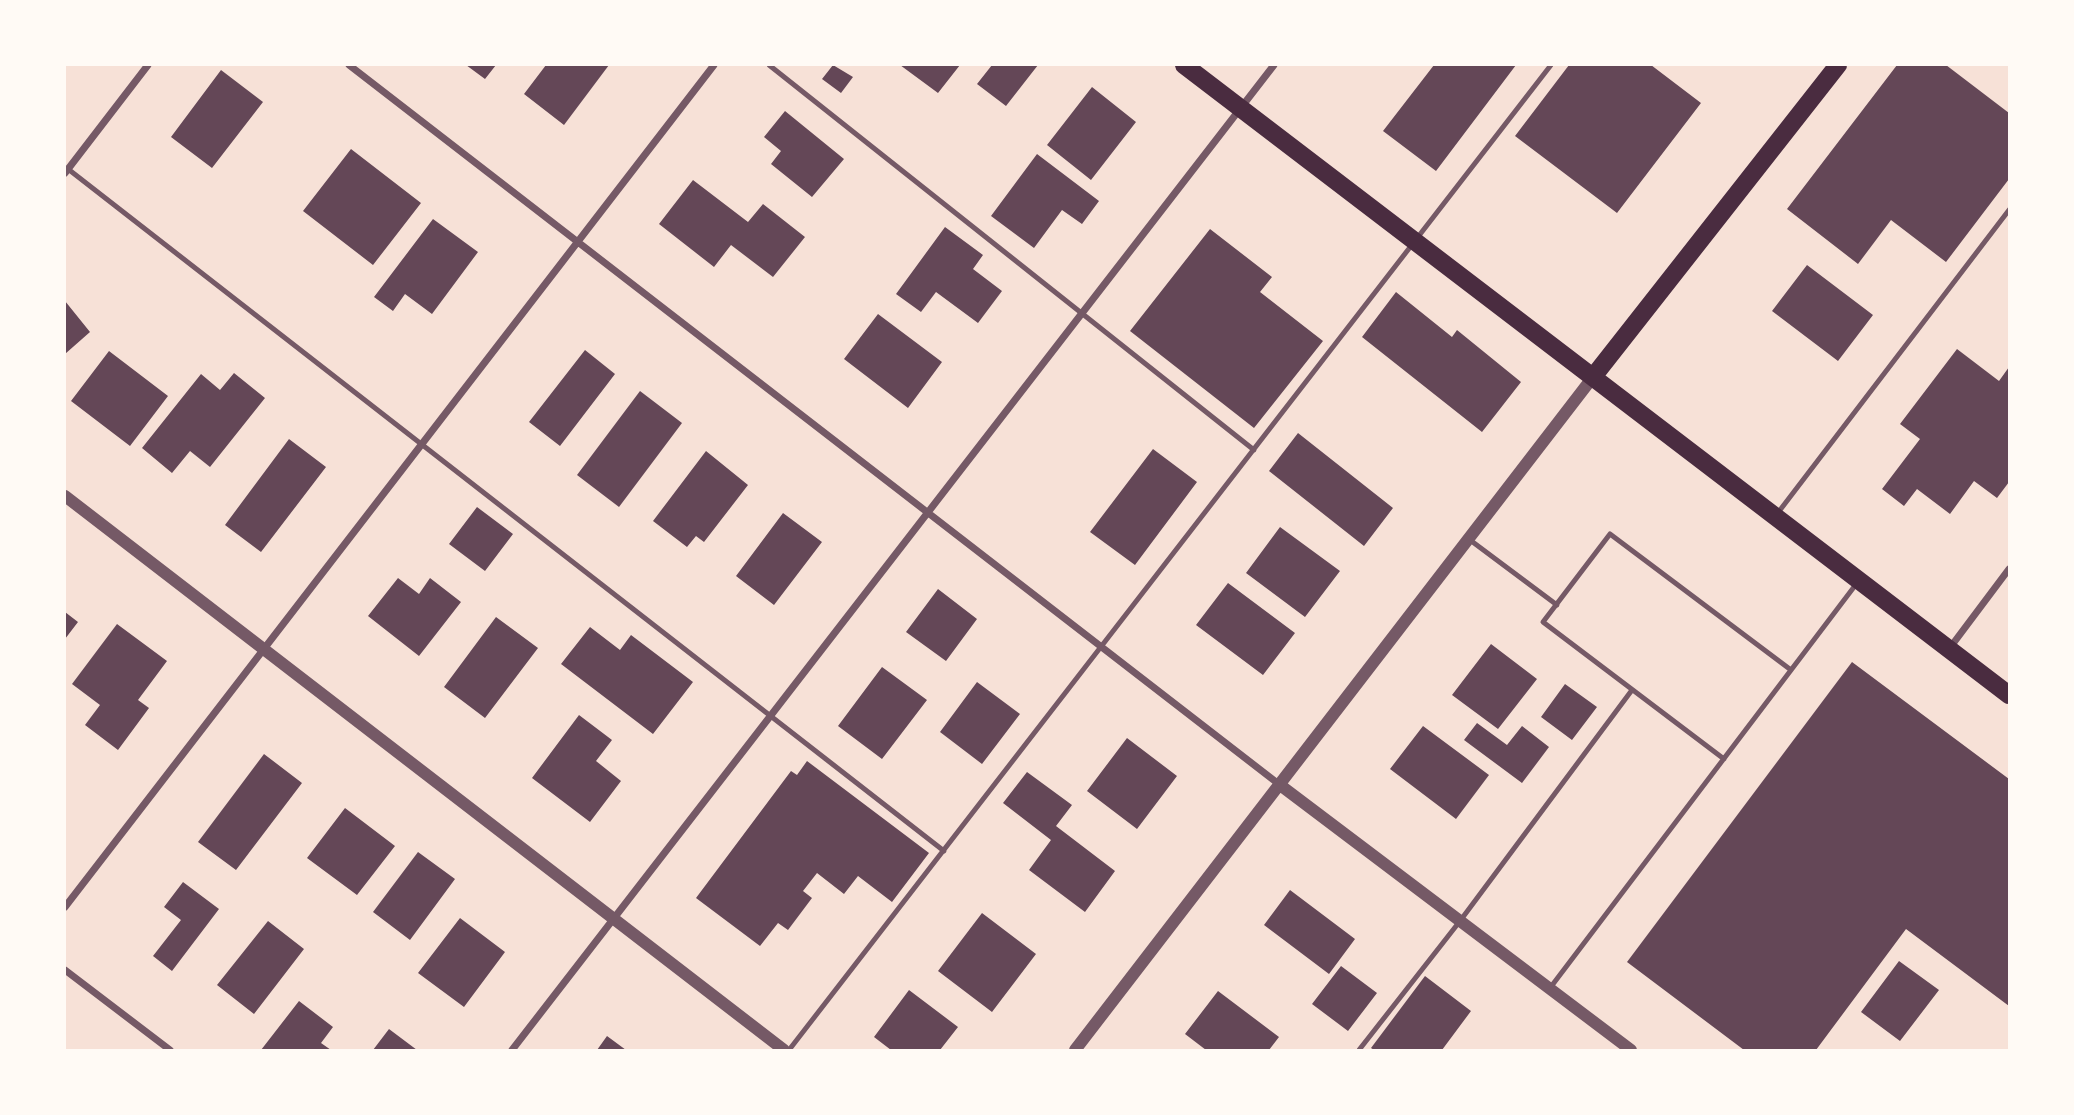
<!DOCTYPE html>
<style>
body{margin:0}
#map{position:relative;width:2074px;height:1115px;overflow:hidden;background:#f7e1d7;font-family:"Titillium Web",sans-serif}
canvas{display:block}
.frame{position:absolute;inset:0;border:66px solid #fffaf5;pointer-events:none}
</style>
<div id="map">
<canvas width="2074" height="1115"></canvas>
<div class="frame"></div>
</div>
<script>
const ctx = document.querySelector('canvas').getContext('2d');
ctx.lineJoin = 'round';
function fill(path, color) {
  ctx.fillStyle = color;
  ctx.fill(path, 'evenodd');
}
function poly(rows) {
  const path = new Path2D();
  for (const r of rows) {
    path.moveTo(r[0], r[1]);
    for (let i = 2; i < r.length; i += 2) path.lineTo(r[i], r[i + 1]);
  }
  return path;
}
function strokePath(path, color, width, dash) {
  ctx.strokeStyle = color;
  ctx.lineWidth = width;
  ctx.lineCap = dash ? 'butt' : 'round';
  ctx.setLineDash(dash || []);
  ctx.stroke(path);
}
fill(poly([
 [466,65,496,65,485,79],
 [546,65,609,65,564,125,524,94],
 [833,65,853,77,841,93,822,79],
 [900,65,960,65,938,93],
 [992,65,1038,65,1006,106,977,84],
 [1434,65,1516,65,1436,171,1383,131],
 [1569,65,1651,65,1701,103,1617,213,1515,136],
 [1897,65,1946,65,2009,113,2009,179,1946,262,1891,220,1858,264,1787,209],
 [221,70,263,102,212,168,171,137],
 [1092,87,1136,122,1091,180,1047,145],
 [785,111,844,159,812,197,771,164,781,151,764,137],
 [351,149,421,203,373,265,303,211],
 [1037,154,1099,201,1082,224,1062,210,1034,248,991,216],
 [693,180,748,222,763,204,805,237,773,277,731,245,714,267,659,224],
 [433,219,478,252,432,314,405,294,393,311,374,297],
 [945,227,983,255,973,269,1002,291,978,323,936,292,921,312,896,294],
 [1210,229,1272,277,1260,292,1323,341,1254,428,1130,331],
 [1807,265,1873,315,1838,361,1772,311],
 [1396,292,1452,337,1457,330,1521,382,1482,432,1362,337],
 [65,301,90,332,65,354],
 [878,314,942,362,908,408,844,359],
 [1957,349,1999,381,2009,367,2009,482,1997,498,1974,481,1950,514,1917,489,1904,506,1882,489,1920,439,1900,424],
 [585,350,615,374,560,446,529,422],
 [109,351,168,396,130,446,71,401],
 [234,373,265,398,210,467,190,451,172,473,142,448,201,374,220,390],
 [640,391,682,423,619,507,577,475],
 [1298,433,1393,508,1364,546,1269,471],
 [289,439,326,467,261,552,225,525],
 [1153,449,1197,482,1135,565,1090,532],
 [706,451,748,485,704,542,696,536,687,547,653,521],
 [477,507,513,534,485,571,449,544],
 [783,513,822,542,774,605,736,576],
 [1280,527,1340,571,1305,617,1246,573],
 [398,578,419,594,430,578,461,602,419,656,368,616],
 [1228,583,1295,633,1263,675,1196,625],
 [938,589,977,619,946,661,906,632],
 [65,612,78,622,65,639],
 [496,617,538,648,485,718,444,687],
 [117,624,167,661,138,700,149,708,118,750,85,725,100,705,72,684],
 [590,627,620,650,631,635,693,682,653,734,561,664],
 [1491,644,1537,679,1498,729,1452,695],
 [1852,662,2009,779,2009,1006,1906,929,1816,1050,1744,1050,1627,962],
 [882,667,927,700,882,759,838,726],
 [977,682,1020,714,982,764,940,732],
 [1565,684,1597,707,1572,740,1541,717],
 [579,715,612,740,596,761,621,781,590,822,532,778],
 [1477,723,1507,745,1522,726,1549,747,1522,783,1464,740],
 [1423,726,1489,775,1456,819,1390,769],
 [1127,738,1177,776,1137,829,1087,791],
 [264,754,302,783,236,870,198,842],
 [807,761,929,853,892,902,858,876,844,894,817,873,803,891,812,898,788,930,778,923,760,946,696,898,791,771,797,775],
 [1027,772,1072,805,1056,826,1115,871,1085,912,1029,870,1051,840,1003,803],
 [345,808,395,846,357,895,307,858],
 [418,852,455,879,410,940,373,912],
 [183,882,219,909,172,971,153,956,181,920,164,907],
 [1290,890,1355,939,1329,974,1264,925],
 [982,913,1036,954,992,1012,938,971],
 [460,918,505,952,464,1007,418,973],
 [268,921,304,949,254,1014,217,985],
 [1899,961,1939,990,1900,1041,1861,1012],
 [1341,966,1377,993,1348,1031,1312,1004],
 [1425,976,1471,1011,1442,1050,1374,1050,1371,1048],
 [909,990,958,1027,940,1050,891,1050,874,1037],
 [1218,991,1279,1037,1269,1050,1206,1050,1185,1034],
 [299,1001,333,1027,321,1043,331,1050,261,1050],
 [389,1029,417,1050,373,1050],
 [607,1036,626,1050,597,1050]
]), '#644757');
strokePath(poly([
 [769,65,1254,450],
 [68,169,944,851],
 [1777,514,2009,210],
 [1470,540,1557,605],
 [1724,759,1543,622,1610,534,1791,670],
 [1550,988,1857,583],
 [789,1050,1551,65],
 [1359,1050,1460,921,1632,690]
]), '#755966', 5);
strokePath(poly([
 [349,65,1280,785],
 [65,173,148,65],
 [1949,649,2009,569],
 [65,907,714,65],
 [65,970,170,1050],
 [512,1050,1274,65]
]), '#755966', 7);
strokePath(poly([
 [65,496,784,1050],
 [1280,785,1631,1050],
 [1075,1050,1593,377]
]), '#755966', 12);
strokePath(poly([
 [1184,65,2009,695],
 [1593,377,1838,65]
]), '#4a2c40', 18);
</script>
